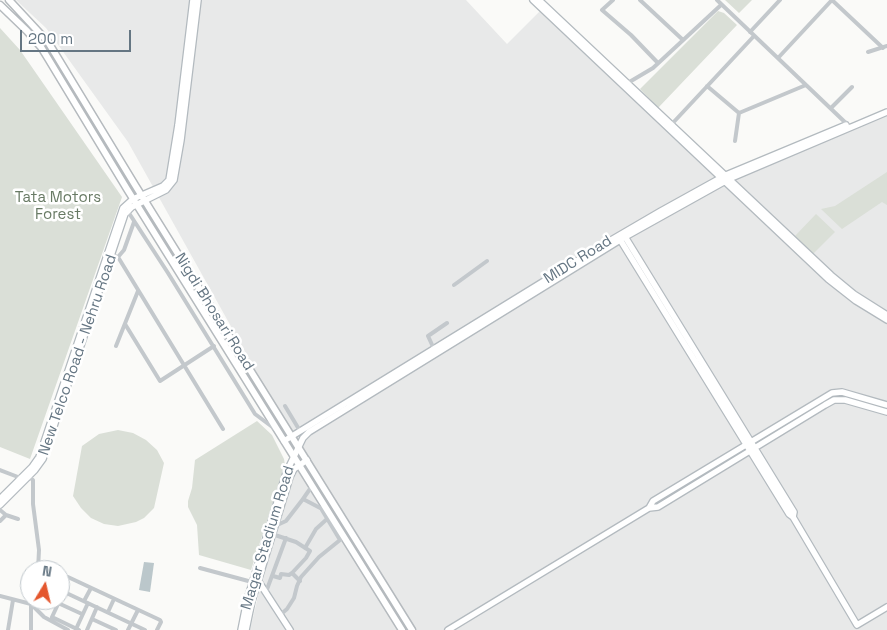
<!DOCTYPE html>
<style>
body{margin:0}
#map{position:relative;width:887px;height:630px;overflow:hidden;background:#fafaf8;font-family:"Space Grotesk",sans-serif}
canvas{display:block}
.north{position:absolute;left:20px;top:560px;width:50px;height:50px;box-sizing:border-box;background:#fff;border:1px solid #c1c8cd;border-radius:50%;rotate:9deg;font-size:14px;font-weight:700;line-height:20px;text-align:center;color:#657683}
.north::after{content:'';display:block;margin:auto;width:18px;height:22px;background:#e4572e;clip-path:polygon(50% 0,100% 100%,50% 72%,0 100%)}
.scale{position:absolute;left:20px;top:30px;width:111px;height:22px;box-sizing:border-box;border:2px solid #657683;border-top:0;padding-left:6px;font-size:15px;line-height:18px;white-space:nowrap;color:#657683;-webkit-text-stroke:4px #fff;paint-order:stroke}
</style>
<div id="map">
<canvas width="887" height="630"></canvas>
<div class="north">N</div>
<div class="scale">200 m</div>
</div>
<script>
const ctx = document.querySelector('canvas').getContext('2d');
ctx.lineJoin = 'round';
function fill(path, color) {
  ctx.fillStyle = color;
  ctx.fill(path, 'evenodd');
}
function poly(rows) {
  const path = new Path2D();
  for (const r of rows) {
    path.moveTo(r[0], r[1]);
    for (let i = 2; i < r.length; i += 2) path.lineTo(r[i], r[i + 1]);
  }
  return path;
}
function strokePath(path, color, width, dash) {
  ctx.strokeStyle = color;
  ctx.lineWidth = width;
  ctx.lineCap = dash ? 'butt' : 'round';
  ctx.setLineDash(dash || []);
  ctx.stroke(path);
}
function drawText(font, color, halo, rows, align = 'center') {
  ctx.font = font + ' "Space Grotesk",sans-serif';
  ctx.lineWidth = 5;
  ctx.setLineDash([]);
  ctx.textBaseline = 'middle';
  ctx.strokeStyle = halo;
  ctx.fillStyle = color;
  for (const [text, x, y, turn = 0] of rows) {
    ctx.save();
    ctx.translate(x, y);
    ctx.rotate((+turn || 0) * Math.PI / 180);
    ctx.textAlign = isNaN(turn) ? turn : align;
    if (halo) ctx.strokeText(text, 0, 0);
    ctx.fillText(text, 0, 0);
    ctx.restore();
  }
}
fill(poly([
 [16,0,466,0,507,44,543,8,716,177,862,308,887,323,887,630,413,630,300,450,128,142,46,28],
 [887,115,887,312,858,296,733,179],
 [297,466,400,630,250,630,265,567]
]), '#e8e9e9');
fill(poly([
 [725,0,752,0,739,13],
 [718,11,724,13,737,25,658,108,640,89],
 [0,28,20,50,122,197,30,459,0,447],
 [887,172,887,205,882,202,842,229,821,209,835,206],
 [816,214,835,232,813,254,795,236],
 [257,421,272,435,284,459,285,465,251,570,199,555,197,525,188,507,188,501,192,488,195,460],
 [118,430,133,433,146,440,157,450,164,463,154,508,144,518,136,522,118,526,104,524,91,518,81,508,73,496,82,446,99,434]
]), '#dadfd7');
fill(poly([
 [144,562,154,563,150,592,139,590]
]), '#bbc7cb');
const secondary = poly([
 [533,0,828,279,856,301,887,320],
 [539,0,831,275,854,294,887,315],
 [624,235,794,512,793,517],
 [619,238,789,514,793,517,857,625,887,607],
 [284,441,601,246,661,211,726,175,846,125],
 [0,499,32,467,39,457,123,208,133,199,163,186,169,180,178,125,193,0],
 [0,505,35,470,43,459,125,214,132,207,166,190,174,180,181,140,198,0],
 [649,508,653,501,832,393,842,392,887,405],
 [257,579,290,630],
 [241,630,247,600,286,473,303,438,309,432,625,237,729,179,887,112],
 [246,630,252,601,290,477,294,469,307,460],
 [448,630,649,508,658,507,825,405,834,400,845,400,887,412]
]);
const primary = poly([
 [9,0,48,42,56,55,135,185,412,630],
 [0,5,27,31,41,47,49,60,127,189,402,630]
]);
strokePath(secondary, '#b3babf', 8);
strokePath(primary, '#b5babe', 9);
strokePath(poly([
 [613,0,602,10,631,35,658,63],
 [640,0,683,40],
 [717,0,849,126],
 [832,0,883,48],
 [750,32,780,0],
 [868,52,887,46],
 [778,58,832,0],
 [626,84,653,68,721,5],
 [707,86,739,113],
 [831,108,852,87],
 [739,113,806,85],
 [670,126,754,36],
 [735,141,739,113],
 [127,210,168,273,255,414,275,429],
 [110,254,118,257,223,429],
 [118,257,124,250,134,222],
 [454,285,487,261],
 [125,324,160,381,214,346],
 [116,346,138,291],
 [434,349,428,336,447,323],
 [285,406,300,431],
 [0,470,18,477,29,477,33,480,33,504,39,550,38,570],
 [303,499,312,486],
 [0,510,6,515,18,519],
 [0,521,6,515],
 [275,526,286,521,303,499,324,510],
 [272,534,296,542,310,551,306,558,292,573,300,581],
 [305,548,316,529,327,519],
 [200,568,252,582],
 [273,576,280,578,281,574,289,575,292,573],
 [60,585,68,577,160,620,161,622,157,630],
 [60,590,145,630],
 [266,592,286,538],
 [0,596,31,604,44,617,68,630],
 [60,600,52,617,79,630],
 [84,601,91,588],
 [58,603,82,614],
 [108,612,114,599],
 [280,615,287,609,294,598,297,586,301,577,319,557,340,540,322,510],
 [92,619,116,630],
 [76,629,88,603],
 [8,630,13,600],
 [31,630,31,600],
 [87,630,97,607],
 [128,630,138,610]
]), '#c3c8cc', 4);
strokePath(secondary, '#fff', 5.5);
strokePath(primary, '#fff', 6);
drawText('15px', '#687a64', '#fff', [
 ["Tata Motors",58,198],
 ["Forest",58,215]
]);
drawText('15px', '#657683', '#fff', [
 ["MIDC Road",578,260,-32],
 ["Nigdi Bhosari Road",214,312,58],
 ["New Telco Road - Nehru Road",78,355,-71],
 ["Magar Stadium Road",268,538,-73]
]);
</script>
